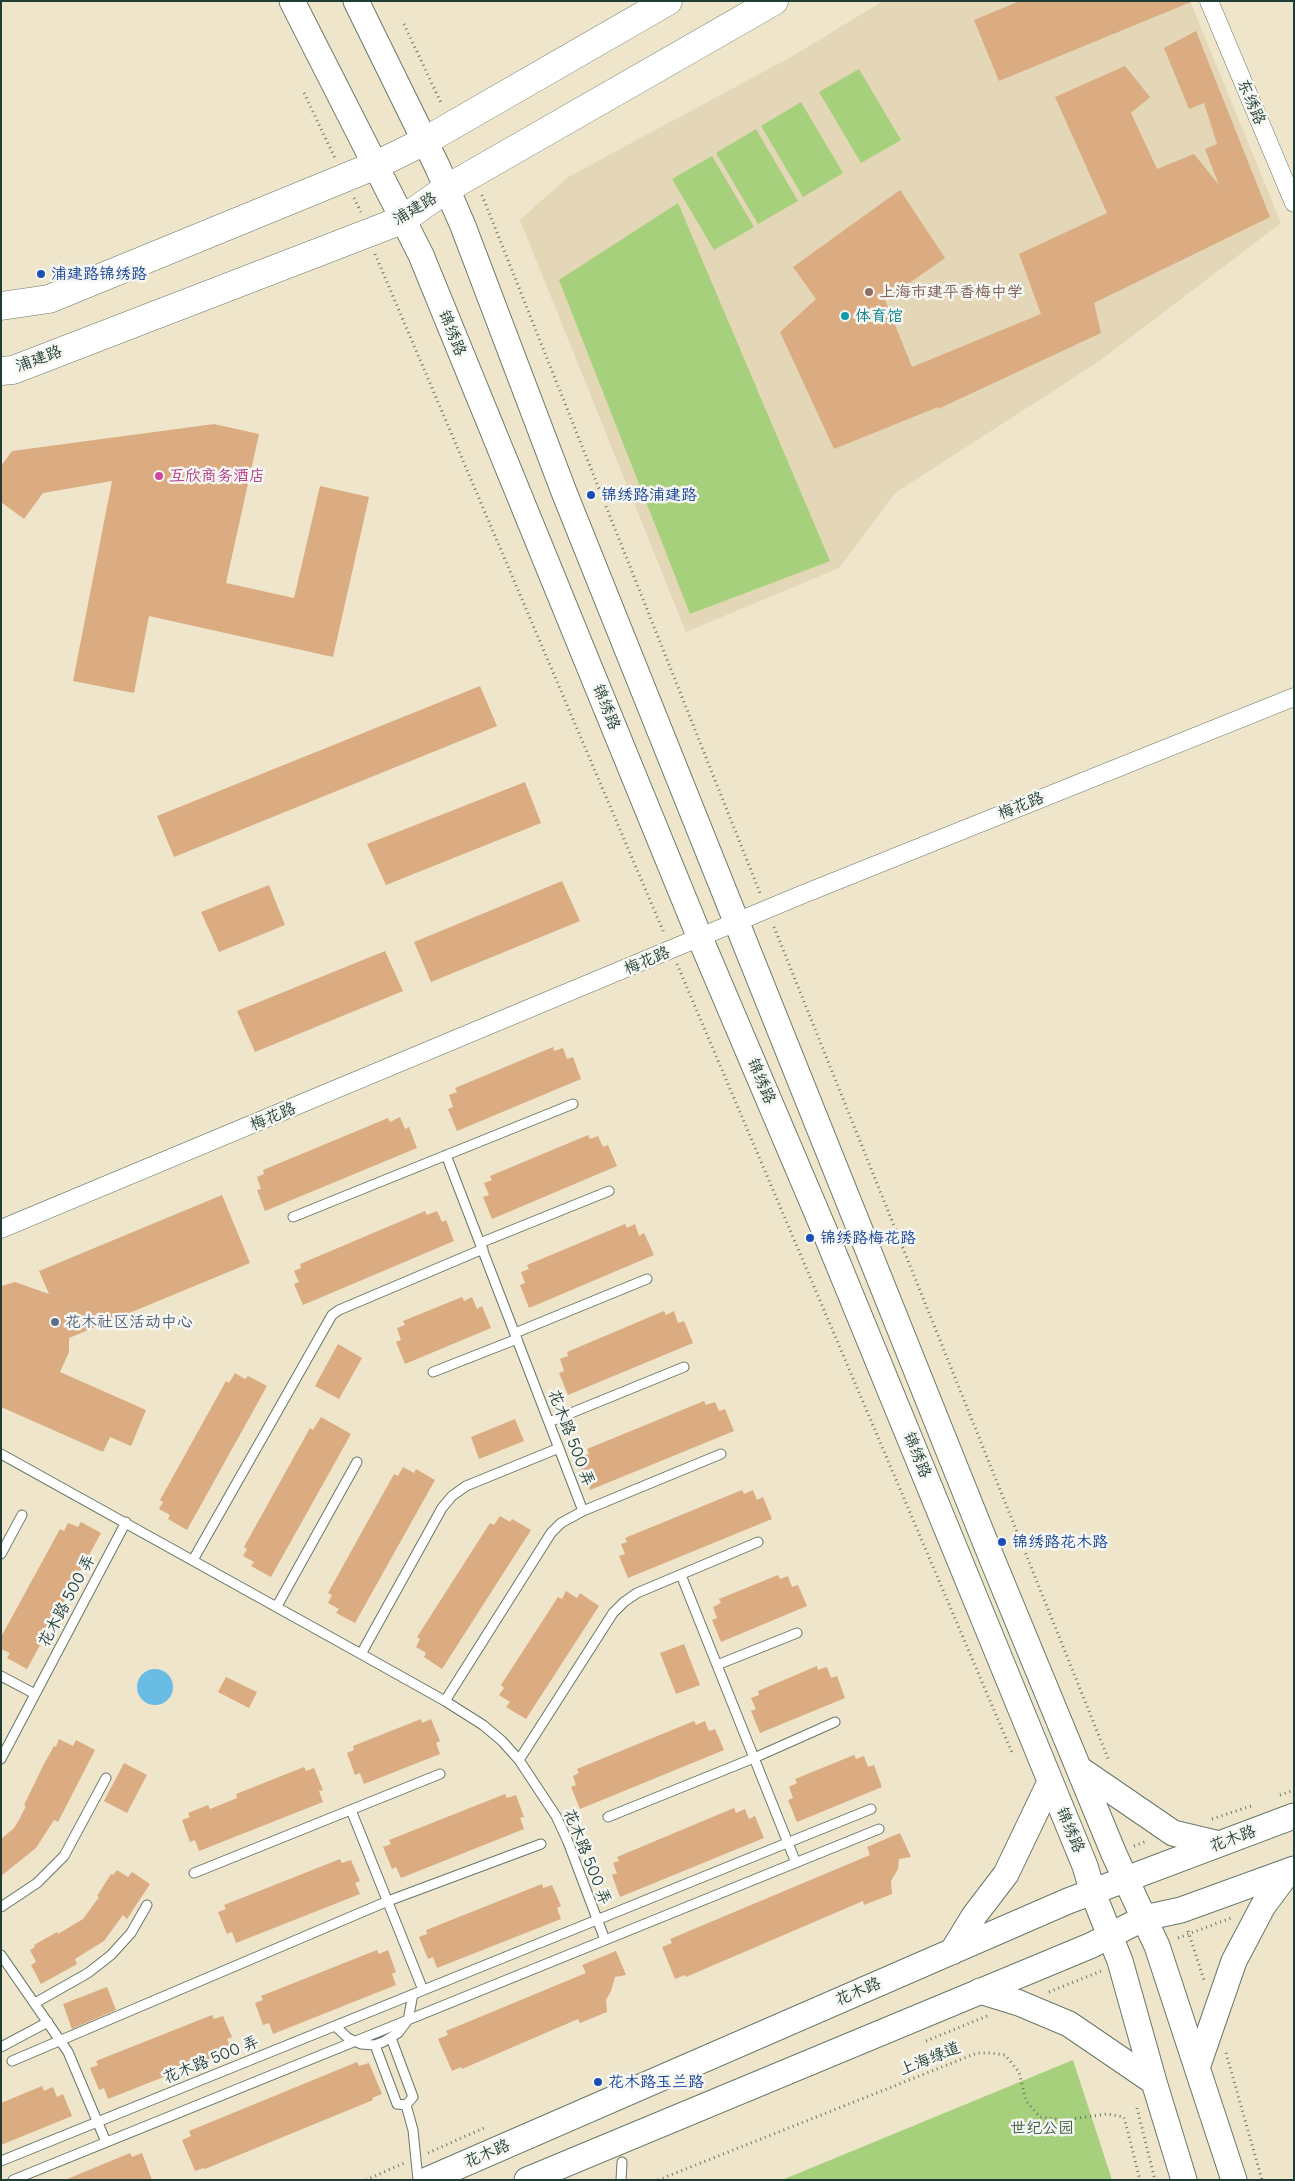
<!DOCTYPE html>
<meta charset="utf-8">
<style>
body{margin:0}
#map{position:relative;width:1295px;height:2181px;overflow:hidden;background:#eee5ca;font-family:Delius,sans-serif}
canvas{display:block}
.frame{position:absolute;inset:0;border:2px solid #1f3d34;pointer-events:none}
</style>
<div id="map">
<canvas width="1295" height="2181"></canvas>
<div class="frame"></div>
</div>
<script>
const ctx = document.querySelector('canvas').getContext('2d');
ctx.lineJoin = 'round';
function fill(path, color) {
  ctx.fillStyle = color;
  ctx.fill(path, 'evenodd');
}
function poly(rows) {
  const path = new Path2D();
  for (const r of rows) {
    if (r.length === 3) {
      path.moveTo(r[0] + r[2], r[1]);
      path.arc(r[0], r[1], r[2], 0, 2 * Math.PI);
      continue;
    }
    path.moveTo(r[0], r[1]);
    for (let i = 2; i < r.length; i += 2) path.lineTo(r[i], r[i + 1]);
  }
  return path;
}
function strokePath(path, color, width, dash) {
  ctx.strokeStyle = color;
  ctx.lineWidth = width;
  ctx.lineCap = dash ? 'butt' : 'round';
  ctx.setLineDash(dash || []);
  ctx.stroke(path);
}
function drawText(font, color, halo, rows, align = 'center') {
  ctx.font = font + ' Delius,"LXGW WenKai TC",sans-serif';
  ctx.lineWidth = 5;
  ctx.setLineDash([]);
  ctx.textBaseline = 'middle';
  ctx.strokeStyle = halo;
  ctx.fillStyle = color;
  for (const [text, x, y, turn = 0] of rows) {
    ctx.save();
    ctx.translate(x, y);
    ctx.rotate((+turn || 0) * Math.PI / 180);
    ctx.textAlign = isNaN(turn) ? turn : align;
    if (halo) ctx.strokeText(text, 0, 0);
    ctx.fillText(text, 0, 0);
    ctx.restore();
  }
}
fill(poly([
 [883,1,1190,1,1281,223,1098,362,895,493,839,568,686,632,520,220,568,177,791,57]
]), '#e3d7b7');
fill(poly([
 [859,69,901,140,861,163,819,92],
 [801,102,843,173,803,197,761,126],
 [756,129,798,201,758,224,716,153],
 [712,156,754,227,714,250,672,179],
 [678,203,830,561,690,614,559,280],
 [1073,2060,1112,2180,782,2180]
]), '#a7d07c');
fill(poly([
 [155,1687,18]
]), '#69bde5');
fill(poly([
 [1020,1,1191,1,1191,2,999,81,974,20],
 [1196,31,1270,217,1094,303,1101,333,938,409,938,407,834,449,780,332,816,299,793,267,900,190,945,258,885,300,912,367,1041,314,1019,254,1107,213,1055,97,1125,66,1150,97,1131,113,1157,169,1194,154,1219,185,1205,149,1217,144,1204,103,1189,109,1164,48],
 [214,424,259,434,226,583,294,598,320,486,369,497,333,657,149,616,134,693,73,681,112,481,43,493,24,519,1,502,1,466,12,451],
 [480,686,497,726,174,857,157,816],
 [525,782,541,823,386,885,367,844],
 [562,881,580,921,431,982,414,942],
 [269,885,285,925,219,952,201,912],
 [385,951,403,991,255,1052,237,1011],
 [553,1047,554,1051,563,1048,567,1059,573,1057,581,1079,457,1131,448,1109,453,1107,449,1095,457,1092,455,1088],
 [400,1117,405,1129,409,1127,417,1148,265,1211,257,1190,261,1189,257,1177,264,1174,263,1170,388,1118,390,1122],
 [588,1135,590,1139,598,1136,603,1147,608,1145,617,1166,492,1219,483,1197,489,1195,484,1183,492,1180,490,1176],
 [222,1195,250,1263,69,1338,69,1352,60,1372,146,1410,131,1446,110,1437,103,1452,1,1407,1,1286,15,1282,49,1294,39,1271],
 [425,1211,427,1215,437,1211,442,1222,446,1220,454,1241,303,1305,294,1284,299,1282,294,1271,301,1268,300,1264],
 [625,1224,627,1228,635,1224,639,1236,644,1233,654,1255,529,1308,520,1285,525,1283,521,1272,529,1269,527,1265],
 [462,1297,464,1301,472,1297,477,1309,482,1306,491,1328,405,1364,396,1342,401,1340,397,1328,405,1325,403,1321],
 [664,1311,666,1315,674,1311,678,1323,684,1321,693,1343,568,1395,559,1373,564,1371,560,1359,568,1356,567,1352],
 [338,1344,362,1358,339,1399,315,1386],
 [235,1373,245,1379,248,1376,267,1386,187,1530,168,1519,170,1515,159,1509,163,1502,160,1500,226,1381,229,1383],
 [704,1401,706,1405,715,1402,719,1411,725,1409,734,1431,590,1490,581,1468,586,1466,582,1456,589,1454,587,1449],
 [321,1417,351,1434,271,1577,251,1566,254,1562,243,1556,247,1549,244,1547,310,1428,313,1430],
 [515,1419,524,1441,479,1459,471,1437],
 [403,1467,414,1473,416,1469,435,1480,355,1623,336,1613,339,1609,328,1603,332,1595,328,1593,394,1474,398,1476],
 [742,1490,744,1494,753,1490,757,1500,763,1497,772,1519,628,1578,619,1556,625,1554,621,1544,627,1542,625,1538],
 [500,1516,510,1522,512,1519,531,1530,442,1669,424,1657,426,1653,416,1647,420,1639,417,1637,490,1523,494,1525],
 [81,1522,101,1533,27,1669,7,1658,10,1653,1,1649,1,1637,60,1529,64,1531,68,1523,78,1527],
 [778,1575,780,1579,788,1576,792,1587,798,1585,807,1606,721,1642,712,1620,717,1618,713,1607,721,1603,719,1599],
 [566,1591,577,1598,580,1593,599,1606,526,1719,506,1707,510,1702,499,1695,504,1688,501,1685,558,1597,562,1599],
 [684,1644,700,1685,676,1694,660,1653],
 [817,1666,818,1670,827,1667,831,1678,837,1676,845,1698,760,1733,751,1711,756,1709,751,1698,759,1695,758,1691],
 [226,1677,257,1692,249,1708,218,1692],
 [421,1719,422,1723,431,1719,440,1741,436,1743,440,1754,364,1784,360,1773,355,1775,347,1753,354,1750,353,1746],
 [694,1721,696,1725,705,1721,709,1731,715,1729,724,1750,580,1809,571,1787,576,1785,573,1776,579,1773,577,1769],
 [59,1739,73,1746,76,1740,95,1750,58,1822,54,1820,36,1848,1,1876,1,1839,14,1828,19,1820,26,1806,24,1805,43,1766,54,1746,56,1747],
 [854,1755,856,1759,864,1756,868,1767,874,1765,882,1787,797,1822,788,1800,793,1798,789,1787,797,1783,795,1779],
 [124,1763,147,1775,127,1813,104,1801],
 [304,1767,306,1771,314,1768,323,1790,319,1791,323,1802,199,1851,195,1840,190,1842,182,1820,190,1817,188,1813,208,1805,210,1809,237,1798,236,1794],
 [505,1794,507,1798,516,1795,524,1817,520,1818,524,1829,401,1878,396,1867,392,1869,383,1847,391,1844,389,1840],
 [734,1808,736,1813,745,1809,749,1819,755,1816,764,1838,620,1897,612,1875,617,1873,613,1863,619,1861,617,1857],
 [900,1833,911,1857,899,1859,898,1869,891,1881,892,1894,864,1905,863,1901,686,1977,685,1975,675,1979,662,1947,672,1943,670,1939,870,1855,867,1847],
 [340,1859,342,1863,351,1860,360,1881,355,1883,360,1894,236,1943,232,1932,227,1934,218,1912,226,1909,224,1905],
 [117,1870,128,1877,132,1872,150,1884,127,1919,123,1915,104,1941,75,1959,77,1964,41,1984,31,1965,36,1962,30,1950,35,1947,34,1945,57,1932,58,1934,83,1919,99,1897,97,1896,111,1874,113,1875],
 [542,1884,543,1888,552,1885,561,1906,557,1908,561,1919,437,1968,433,1957,428,1959,419,1937,427,1934,426,1930],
 [377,1950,379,1954,388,1950,396,1972,392,1974,396,1985,273,2034,269,2023,263,2025,255,2003,263,2000,261,1996],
 [616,1951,626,1975,615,1977,611,1991,606,2000,607,2012,580,2023,578,2019,462,2069,461,2067,452,2071,438,2039,448,2035,446,2031,586,1973,582,1965],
 [107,1987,116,2010,72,2029,63,2004],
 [212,2015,214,2019,223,2016,232,2037,227,2039,232,2050,108,2099,104,2088,99,2090,90,2068,98,2065,96,2061],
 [357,2062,359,2066,369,2063,382,2094,372,2098,373,2100,205,2169,204,2168,195,2171,182,2140,191,2136,189,2131],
 [42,2086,44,2091,53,2087,57,2097,63,2094,72,2116,1,2145,1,2103],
 [130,2153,132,2157,142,2153,152,2180,65,2180]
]), '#dbac82');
const lane = poly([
 [446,1155,583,1511],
 [293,1217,573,1104],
 [480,1243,609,1191],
 [515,1333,647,1279],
 [433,1372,517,1339],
 [549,1422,684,1367],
 [1,1454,361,1654,445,1701,483,1725,502,1741,519,1760,556,1816,568,1842,605,1940],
 [1,1554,22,1515],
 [193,1560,332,1315,339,1310,483,1249],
 [681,1575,796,1863],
 [277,1606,357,1462],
 [361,1654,442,1508,452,1496,466,1486,559,1448],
 [717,1665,797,1633],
 [1,1676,35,1694],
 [445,1701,551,1533,561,1523,583,1511,721,1454],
 [1,1759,126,1522],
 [519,1760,613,1613,624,1602,637,1593,758,1542],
 [351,1810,423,1990],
 [608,1817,754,1758,835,1722],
 [194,1873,440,1774],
 [1,1907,37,1883,64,1856,106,1778],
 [1,1955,68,2052,106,2142],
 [35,2003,88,1973,111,1955,131,1933,147,1905],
 [335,2026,348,2038,361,2044,375,2045,383,2042,398,2033,408,2020,413,1994],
 [375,2045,397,2104,406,2105,413,2097,391,2038],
 [1,2047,48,2022],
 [12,2061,388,1901,541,1844],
 [406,2105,413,2130,418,2180],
 [1,2161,871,1809],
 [13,2180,879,1829],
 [621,2180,622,2162]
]);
const street = poly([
 [1209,1,1294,203],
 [1,1229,801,895,1294,697]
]);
const secondary = poly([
 [292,1,421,255,700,938,825,1232,1085,1866,1093,1893,1120,1961,1154,2082,1184,2180],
 [356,1,438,168,463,226,564,492,990,1554,1114,1854,1157,1946,1234,2180],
 [1081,1770,1173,1833,1219,1844],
 [952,1952,974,1916,1006,1874,1050,1782],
 [980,1991,1019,2003,1069,2024,1154,2082],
 [1198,2065,1234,1961,1263,1906,1289,1871],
 [427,2180,1068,1901,1294,1816],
 [527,2180,1092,1945,1144,1918,1181,1910,1294,1869]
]);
const primary = poly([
 [1,306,49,299,376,165,425,141,668,1],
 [1,371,13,370,402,220,446,189,774,1]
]);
strokePath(lane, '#677868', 11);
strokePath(street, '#677868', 19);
strokePath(secondary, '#677868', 27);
strokePath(primary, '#677868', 29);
strokePath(poly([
 [404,24,442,105],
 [304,93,335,158],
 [482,195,760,893],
 [354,198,361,212],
 [375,254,664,933],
 [774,927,1109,1761],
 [677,964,1013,1755],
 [1280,1795,1294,1790],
 [1212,1819,1254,1805],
 [1134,1846,1147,1841],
 [1188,1931,1204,1980],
 [1178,1938,1231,1918],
 [1049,1992,1101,1971],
 [926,2041,987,2016],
 [1226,2053,1262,2180],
 [1137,2108,1155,2180],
 [428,2153,486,2127],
 [366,2180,404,2163],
 [658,2180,977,2053,990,2053,1005,2055,1019,2072,1026,2101,1040,2117,1064,2120,1107,2114,1124,2117,1140,2180]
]), '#677868', 3, [1, 4]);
strokePath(lane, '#fff', 9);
strokePath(street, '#fff', 18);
strokePath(secondary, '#fff', 25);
strokePath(primary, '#fff', 28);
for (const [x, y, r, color] of [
 [41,274,5,"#1a4fb4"],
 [869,292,5,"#8d6e63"],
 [845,316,5,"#0f9aa8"],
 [159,476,5,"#d1479c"],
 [591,495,5,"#1a4fb4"],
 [810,1238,5,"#1a4fb4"],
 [55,1322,5,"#5c6f8a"],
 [1002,1542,5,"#1a4fb4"],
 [598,2082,5,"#1a4fb4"]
]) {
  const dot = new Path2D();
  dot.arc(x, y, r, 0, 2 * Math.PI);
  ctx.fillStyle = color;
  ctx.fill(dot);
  strokePath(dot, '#f6f6f2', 2);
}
drawText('16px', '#1f3d34', '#f6f6f2', [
 ["东绣路",1251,102,67],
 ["浦建路",415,209,-31],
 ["锦绣路",452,333,68],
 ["浦建路",39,359,-20],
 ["锦绣路",606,707,68],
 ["梅花路",1021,806,-22],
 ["梅花路",647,961,-23],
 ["锦绣路",761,1081,67],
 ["梅花路",273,1117,-23],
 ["花木路 500 弄",571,1438,69],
 ["锦绣路",917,1455,68],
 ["花木路 500 弄",67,1601,-62],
 ["锦绣路",1070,1830,67],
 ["花木路",1233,1839,-20],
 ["花木路 500 弄",587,1857,68],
 ["花木路",858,1992,-23],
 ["上海绿道",930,2059,-22],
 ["花木路 500 弄",211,2060,-22],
 ["花木路",487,2154,-23]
]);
drawText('16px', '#164399', '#f6f6f2', [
 ["浦建路锦绣路",51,274],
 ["锦绣路浦建路",601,495],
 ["锦绣路梅花路",820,1238],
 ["锦绣路花木路",1012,1542],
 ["花木路玉兰路",608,2082]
], 'left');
drawText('16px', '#785e54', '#f6f6f2', [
 ["上海市建平香梅中学",879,292]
], 'left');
drawText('16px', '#0d838f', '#f6f6f2', [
 ["体育馆",855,316]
], 'left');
drawText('16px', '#b23c85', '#f6f6f2', [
 ["互欣商务酒店",169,476]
], 'left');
drawText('16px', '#4e5e75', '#f6f6f2', [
 ["花木社区活动中心",65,1322]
], 'left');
drawText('16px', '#3a5a42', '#f6f6f2', [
 ["世纪公园",1042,2128]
]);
</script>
